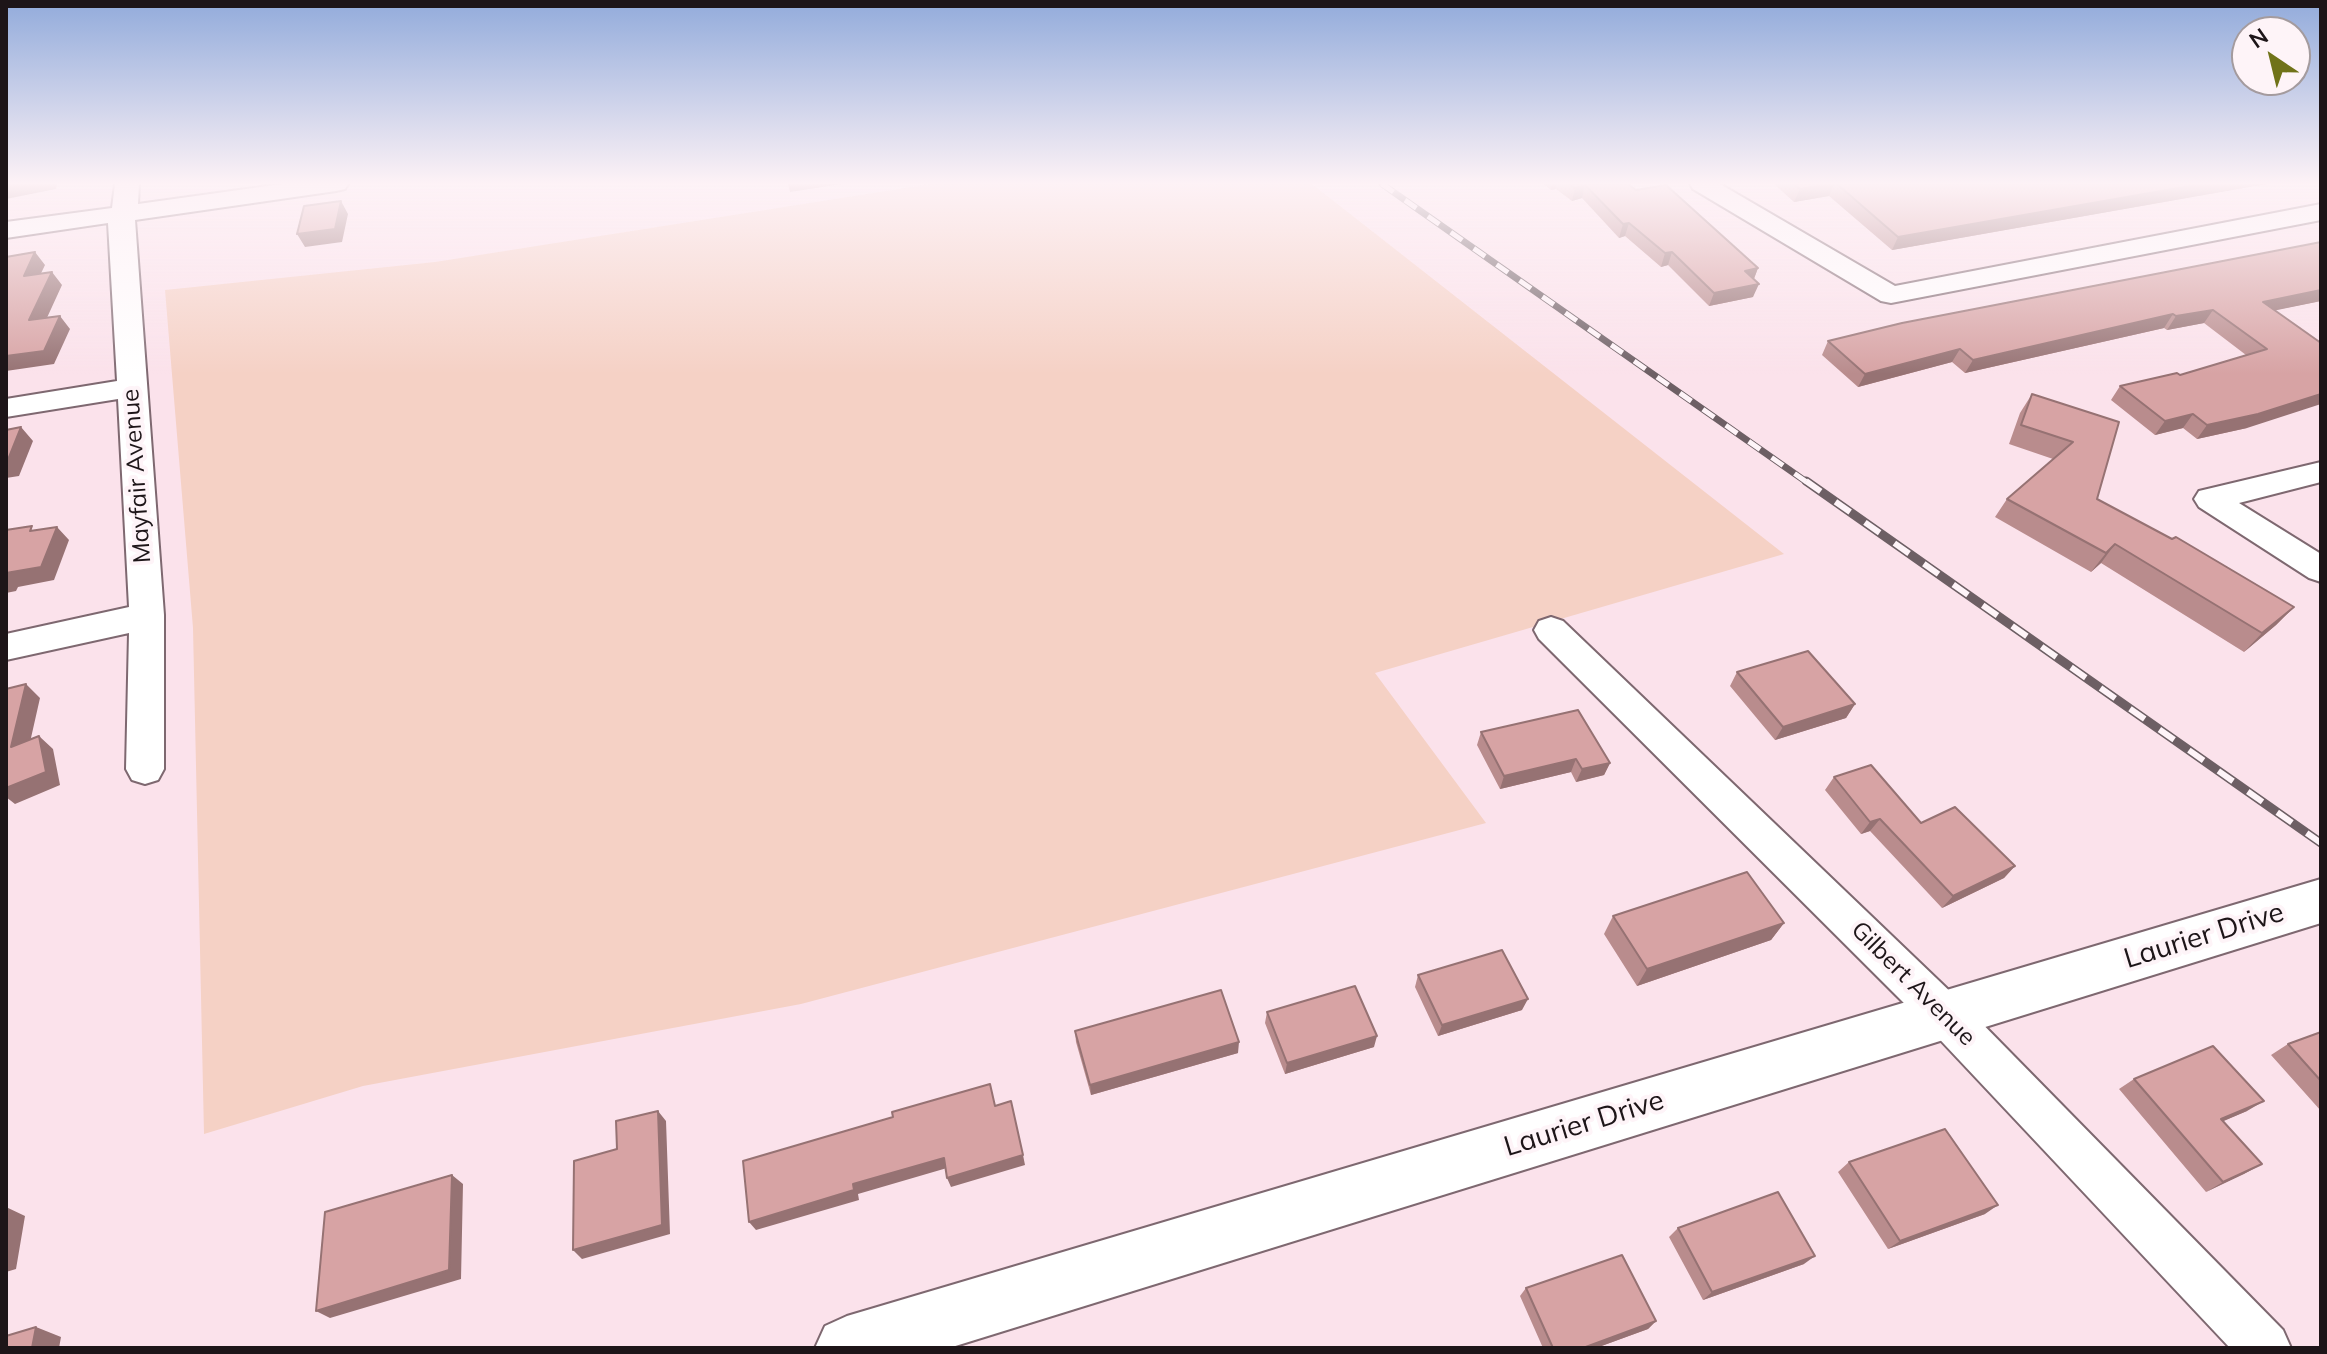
<!DOCTYPE html>
<style>
body{margin:0}
#map{position:relative;width:2327px;height:1354px;overflow:hidden;background:#fbe2eb;font-family:Mulish,sans-serif}
canvas{display:block}
.frame{position:absolute;inset:0;border:8px solid #1d1518;pointer-events:none}
.north{position:absolute;left:2231px;top:16px;width:80px;height:80px;box-sizing:border-box;background:#fef4f8;border:2px solid #a49b9e;border-radius:50%;rotate:325deg;font-size:22px;font-weight:700;line-height:32px;text-align:center;color:#1d1518}
.north::after{content:'';display:block;margin:auto;width:28px;height:36px;background:#707319;clip-path:polygon(50% 0,100% 100%,50% 72%,0 100%)}
</style>
<div id="map">
<canvas width="2327" height="1354"></canvas>
<div class="frame"></div>
<div class="north">N</div>
</div>
<script>
const ctx = document.querySelector('canvas').getContext('2d');
ctx.lineJoin = 'round';
function fill(path, color) {
  ctx.fillStyle = color;
  ctx.fill(path, 'evenodd');
}
function poly(rows) {
  const path = new Path2D();
  for (const r of rows) {
    path.moveTo(r[0], r[1]);
    for (let i = 2; i < r.length; i += 2) path.lineTo(r[i], r[i + 1]);
  }
  return path;
}
function strokePath(path, color, width, dash) {
  ctx.strokeStyle = color;
  ctx.lineWidth = width;
  ctx.lineCap = dash ? 'butt' : 'round';
  ctx.setLineDash(dash || []);
  ctx.stroke(path);
}
function drawText(font, color, halo, rows, align = 'center') {
  ctx.font = font + ' Mulish,sans-serif';
  ctx.lineWidth = 8;
  ctx.setLineDash([]);
  ctx.textBaseline = 'middle';
  ctx.strokeStyle = halo;
  ctx.fillStyle = color;
  for (const [text, x, y, turn = 0] of rows) {
    ctx.save();
    ctx.translate(x, y);
    ctx.rotate((+turn || 0) * Math.PI / 180);
    ctx.textAlign = isNaN(turn) ? turn : align;
    if (halo) ctx.strokeText(text, 0, 0);
    ctx.fillText(text, 0, 0);
    ctx.restore();
  }
}
fill(poly([
 [930,184,1312,184,1784,554,1375,673,1486,823,801,1004,363,1086,204,1134,193,628,165,290,435,262]
]), '#f5d1c5');
const street = poly([
 [115,184,139,184,138,204,282,184,348,184,345,189,336,191,135,220,164,615,164,769,158,780,145,784,132,780,126,769,129,633,6,660,6,634,129,607,118,399,6,417,6,399,117,381,108,223,6,238,6,222,112,208,115,184],
 [1690,184,1720,184,1895,286,2321,204,2321,220,1891,303,1881,301,1693,189,1690,184],
 [2321,462,2321,482,2239,503,2321,554,2321,582,2309,578,2199,507,2194,499,2199,491,2321,462],
 [1551,617,1563,621,1959,1000,2283,1330,2291,1348,2230,1348,1929,1028,1539,639,1534,630,1539,621,1551,617]
]);
const secondary = poly([
 [2321,879,2321,923,949,1348,815,1348,825,1326,847,1316,2321,879]
]);
strokePath(street, '#7e6870', 4);
strokePath(secondary, '#7e6870', 4);
fill(street, '#fff');
fill(secondary, '#fff');
const railFar1 = poly([
 [1382,184,1808,483]
]);
const rail = poly([
 [1806,481,2321,843]
]);
strokePath(railFar1, '#6d5f64', 7);
strokePath(rail, '#6d5f64', 9);
strokePath(railFar1, '#fef4f8', 5, [14]);
strokePath(rail, '#fef4f8', 6, [18]);
fill(poly([
 [1544,184,1628,184,1758,268,1754,279,1753,297,1709,306,1668,265,1661,267,1625,236,1619,238,1582,198,1572,201,1556,189,1551,190],
 [1774,184,2266,184,1892,250,1829,196,1794,202],
 [2321,301,2275,310,2247,428,2197,439,2183,428,2155,435,2111,400,2120,386,2180,375,2246,355,2204,323,2167,330,2164,328,1965,373,1952,362,1858,387,1822,355,1828,341],
 [2032,394,2119,422,2097,499,2294,607,2276,625,2244,652,2101,563,2091,572,1995,517,2007,499,2053,459,2009,444,2020,413],
 [1737,672,1855,704,1846,718,1775,740,1730,686],
 [1481,732,1610,763,1604,775,1576,782,1571,772,1500,789,1477,745],
 [1834,777,1921,823,2015,866,2004,878,1942,908,1870,831,1861,834,1825,790],
 [1613,916,1784,923,1771,940,1637,986,1604,934],
 [1418,975,1522,1010,1438,1036,1415,987],
 [1267,1012,1374,1047,1285,1074,1265,1023],
 [1075,1031,1238,1053,1091,1095,1076,1042],
 [2321,1032,2321,1111,2271,1055,2288,1044],
 [2134,1079,2247,1111,2223,1121,2262,1164,2206,1192,2119,1089],
 [1849,1162,1985,1214,1888,1249,1838,1172],
 [1678,1228,1804,1264,1703,1300,1669,1237],
 [1526,1288,1656,1321,1648,1329,1596,1348,1543,1348,1520,1296]
]), '#b98c8d');
fill(poly([
 [6,184,57,184,56,189,6,199],
 [788,184,842,184,790,192],
 [1552,184,1557,184,1556,189,1551,190],
 [1827,184,1834,184,1829,196,1794,202,1800,189],
 [2201,184,2266,184,1892,250,1898,237],
 [1585,185,1582,198,1572,201,1575,188],
 [341,201,348,214,342,242,305,247,297,234],
 [1629,223,1625,236,1619,238,1623,224],
 [35,252,45,265,34,288,24,276],
 [1672,252,1668,265,1661,267,1665,253],
 [1758,268,1753,281,1745,271],
 [52,272,62,285,40,333,29,320],
 [1759,284,1753,297,1709,306,1714,293],
 [2321,290,2321,301,2253,315,2263,302],
 [2213,310,2204,323,2167,330,2176,316],
 [2173,314,2164,328,1965,373,1973,360],
 [60,316,70,329,54,364,6,371,6,356],
 [1960,349,1952,362,1858,387,1865,374],
 [2321,394,2321,404,2247,428,2197,439,2207,425],
 [2193,414,2183,428,2155,435,2165,421],
 [21,427,33,441,19,476,6,478,6,462],
 [57,527,69,540,54,580,18,587,16,591,6,593,6,573],
 [2115,544,2101,563,2091,572,2106,553],
 [2294,607,2276,625,2244,652,2262,633],
 [26,684,40,698,26,760,11,747],
 [1855,704,1846,718,1775,740,1783,727],
 [39,736,53,749,60,785,15,804,6,797,6,788],
 [1576,759,1571,772,1500,789,1504,776],
 [1610,763,1604,775,1576,782,1582,769],
 [1880,819,1870,831,1861,834,1870,822],
 [2015,866,2004,878,1942,908,1953,896],
 [1784,923,1771,940,1637,986,1647,969],
 [1528,999,1522,1010,1438,1036,1442,1025],
 [1377,1036,1374,1047,1285,1074,1287,1063],
 [1239,1042,1238,1053,1091,1095,1090,1085],
 [2264,1101,2247,1111,2205,1129,2221,1119],
 [658,1111,666,1121,670,1234,582,1259,573,1250],
 [1023,1155,1025,1165,951,1187,947,1178],
 [944,1158,947,1168,858,1194,859,1200,756,1230,749,1222,853,1184],
 [2262,1164,2244,1174,2206,1192,2223,1182],
 [452,1175,463,1184,461,1279,330,1318,316,1311],
 [1998,1205,1985,1214,1888,1249,1900,1241],
 [6,1207,25,1216,16,1269,6,1272],
 [1815,1256,1804,1264,1703,1300,1712,1292],
 [1656,1321,1648,1329,1596,1348,1583,1348],
 [36,1327,61,1337,59,1348,32,1348]
]), '#967273');
const building = poly([
 [1570,184,1628,184,1636,190,1666,185,1758,268,1745,271,1759,284,1714,293,1672,252,1665,253,1629,223,1623,224,1585,185,1575,188,1570,184],
 [1794,184,1827,184,1800,189,1794,184],
 [1837,184,2201,184,1898,237,1837,184],
 [341,201,335,229,297,234,304,206,341,201],
 [2321,242,2321,290,2263,302,2321,343,2321,394,2258,414,2207,425,2193,414,2165,421,2120,386,2177,373,2180,375,2267,349,2213,310,2176,316,2173,314,1973,360,1960,349,1865,374,1828,341,1902,323,2321,242],
 [35,252,24,276,52,272,29,320,60,316,44,351,6,356,6,257,35,252],
 [2032,394,2119,422,2097,499,2172,539,2176,537,2294,607,2262,633,2115,544,2106,553,2007,499,2073,442,2021,425,2032,394],
 [21,427,7,462,6,462,6,430,21,427],
 [32,526,30,531,57,527,41,567,6,573,6,530,32,526],
 [1808,651,1855,704,1783,727,1737,672,1808,651],
 [26,684,11,747,39,736,46,772,6,788,6,689,26,684],
 [1578,710,1610,763,1582,769,1576,759,1504,776,1481,732,1578,710],
 [1871,765,1921,823,1955,807,2015,866,1953,896,1880,819,1870,822,1834,777,1871,765],
 [1747,872,1784,923,1647,969,1613,916,1747,872],
 [1502,950,1528,999,1442,1025,1418,975,1502,950],
 [1355,986,1377,1036,1287,1063,1267,1012,1355,986],
 [1221,990,1239,1042,1090,1085,1075,1031,1221,990],
 [2321,1032,2321,1081,2288,1044,2321,1032],
 [2213,1046,2264,1101,2221,1119,2262,1164,2223,1182,2134,1079,2213,1046],
 [990,1084,995,1106,1011,1101,1023,1155,947,1178,944,1158,853,1184,854,1190,749,1222,743,1161,893,1117,892,1112,990,1084],
 [658,1111,662,1225,573,1250,574,1161,617,1149,616,1121,658,1111],
 [1945,1129,1998,1205,1900,1241,1849,1162,1945,1129],
 [452,1175,449,1270,316,1311,325,1212,452,1175],
 [1778,1192,1815,1256,1712,1292,1678,1228,1778,1192],
 [1622,1255,1656,1321,1583,1348,1553,1348,1526,1288,1622,1255],
 [36,1327,32,1348,6,1348,6,1336,36,1327]
]);
fill(building, '#d7a3a4');
strokePath(building, '#967273', 2);
const sky = ctx.createLinearGradient(0, 0, 0, 374);
sky.addColorStop(0, '#92abdb');
sky.addColorStop(0.49, '#fdf2f6');
sky.addColorStop(1, '#fdf2f600');
ctx.fillStyle = sky;
ctx.fillRect(0, 0, 2327, 374);
drawText('24px', '#1d1518', '#fef4f8', [
 ["Mayfair Avenue",137,476,-94],
 ["Gilbert Avenue",1913,984,45]
]);
drawText('28px', '#1d1518', '#fef4f8', [
 ["Laurier Drive",2204,936,-17],
 ["Laurier Drive",1584,1124,-17]
]);
</script>
